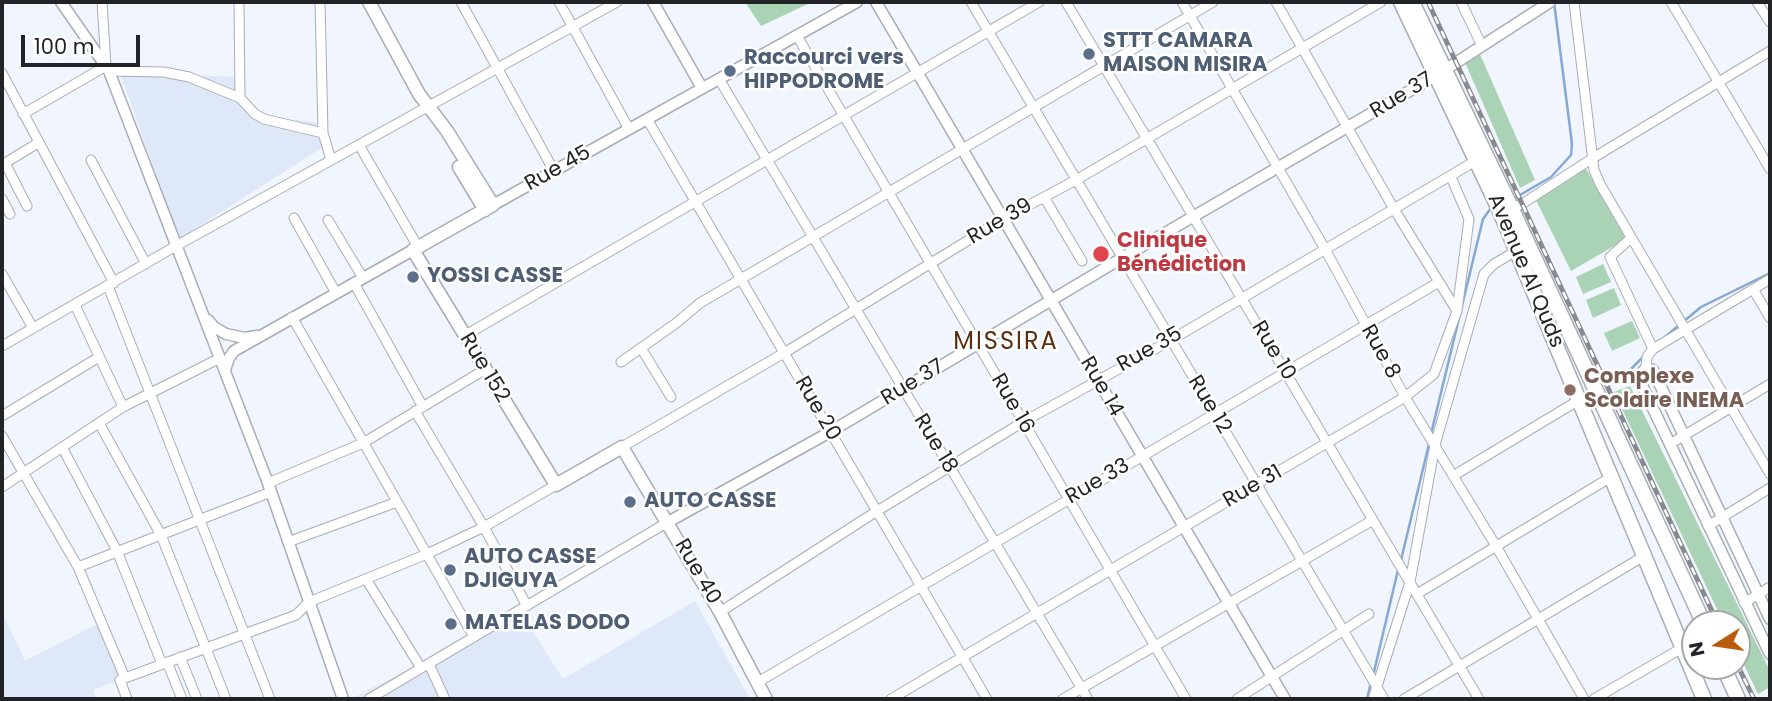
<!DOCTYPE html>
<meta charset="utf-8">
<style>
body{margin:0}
#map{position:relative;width:1772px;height:701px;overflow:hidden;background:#f0f5fe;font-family:Poppins,sans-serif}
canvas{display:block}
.frame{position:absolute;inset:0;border:4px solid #212326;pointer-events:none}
.north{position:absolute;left:1681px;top:610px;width:70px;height:70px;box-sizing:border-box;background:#fff;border:2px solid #a6a7a8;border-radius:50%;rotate:258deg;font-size:19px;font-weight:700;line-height:28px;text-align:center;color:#212326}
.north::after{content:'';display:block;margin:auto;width:24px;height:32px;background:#b95b0b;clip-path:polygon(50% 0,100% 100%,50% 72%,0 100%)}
.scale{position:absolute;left:21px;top:35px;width:119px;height:32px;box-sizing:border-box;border:4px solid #212326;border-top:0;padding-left:9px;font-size:21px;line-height:24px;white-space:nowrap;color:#212326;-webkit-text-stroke:5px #fff;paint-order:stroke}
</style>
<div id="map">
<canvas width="1772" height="701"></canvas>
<div class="frame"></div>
<div class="north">N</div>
<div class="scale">100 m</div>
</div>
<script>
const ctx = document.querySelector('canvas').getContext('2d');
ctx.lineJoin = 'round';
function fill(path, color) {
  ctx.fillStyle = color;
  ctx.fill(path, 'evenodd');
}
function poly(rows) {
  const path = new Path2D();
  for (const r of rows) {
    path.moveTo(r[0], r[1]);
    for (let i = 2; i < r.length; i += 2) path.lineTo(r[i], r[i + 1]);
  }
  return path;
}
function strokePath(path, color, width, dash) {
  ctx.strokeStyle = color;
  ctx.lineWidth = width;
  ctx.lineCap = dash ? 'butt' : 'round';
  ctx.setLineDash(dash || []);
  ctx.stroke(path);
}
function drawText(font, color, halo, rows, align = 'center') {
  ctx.font = font + ' Poppins,sans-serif';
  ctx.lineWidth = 5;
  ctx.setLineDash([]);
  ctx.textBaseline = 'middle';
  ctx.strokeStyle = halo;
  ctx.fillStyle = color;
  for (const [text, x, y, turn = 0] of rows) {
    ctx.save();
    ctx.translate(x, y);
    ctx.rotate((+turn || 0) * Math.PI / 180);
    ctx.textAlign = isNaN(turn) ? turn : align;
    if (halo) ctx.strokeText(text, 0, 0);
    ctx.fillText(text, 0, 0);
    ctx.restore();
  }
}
fill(poly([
 [120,73,239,77,247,115,316,122,326,145,179,239],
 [695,601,750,699,351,699,482,632,519,610,563,679],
 [2,612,25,661,102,622,125,678,93,690,96,699,2,699]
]), '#dfe8f8');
fill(poly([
 [745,2,812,2,761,26],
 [1479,52,1535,180,1520,188,1464,60],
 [1585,167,1626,239,1571,271,1535,198],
 [1603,264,1611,282,1583,294,1576,277],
 [1614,288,1621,305,1593,318,1586,300],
 [1632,321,1640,338,1612,351,1604,333],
 [1630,386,1770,671,1770,687,1758,694,1737,650,1737,624,1724,624,1614,392]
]), '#a9d3b4');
strokePath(poly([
 [1513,199,1551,177,1571,155,1572,144,1554,2],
 [1666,336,1701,307,1770,273],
 [1609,383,1626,374,1643,357],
 [1431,434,1483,219,1491,208],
 [1401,560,1429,444],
 [1373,676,1398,570],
 [1367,699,1371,682]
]), '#86a9d3', 2.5);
const minor = poly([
 [239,2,240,98],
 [320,2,323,133,331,160],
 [461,2,554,171],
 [559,2,629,129],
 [971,2,1384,699],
 [1066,2,1479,699],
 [1182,2,1325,249,1405,397,1496,546,1584,699],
 [1276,2,1394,209,1457,311],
 [1461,2,1482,46],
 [1574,2,1594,170,1600,184,1770,474],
 [1671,2,1770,169],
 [1757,2,1770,22],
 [797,36,1186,699],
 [109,71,164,72,189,77,240,98,255,114,264,119,323,133],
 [2,73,114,283],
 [719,79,1088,699],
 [23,114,106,66,102,2],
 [647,119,987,699],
 [359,145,418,247],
 [91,160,146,264],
 [1044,197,1082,261],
 [2,199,10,214],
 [27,206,5,163,38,143],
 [1511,208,1522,204,1593,158,1770,51],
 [294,218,336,293],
 [328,220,363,278],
 [1631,238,1610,257,1653,349],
 [2,274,33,328],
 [354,283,423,407],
 [108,286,270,699],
 [1753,289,1770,318],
 [75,305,123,407],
 [292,317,474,637],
 [464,336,1039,2],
 [2,346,176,246,617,2],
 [641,348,671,397],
 [621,362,675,324,700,303,1213,2],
 [1646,368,1647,357,1653,349,1770,279],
 [415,411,484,527,527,606],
 [2,416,99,357],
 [99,423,161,535,226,699],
 [2,436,78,567,125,678,120,680,127,699],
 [1670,444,1770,384],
 [62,447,117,551,162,664],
 [622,447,784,353,1003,219,1076,180,1381,2],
 [1453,476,1579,400],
 [268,483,363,443,484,370],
 [2,487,123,407,220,358],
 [1708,526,1770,488],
 [288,542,397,502],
 [78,567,271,492],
 [366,579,421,668],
 [1417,594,1611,477],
 [1744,603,1770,587],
 [720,612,877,511,1023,422,1171,340,1477,160],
 [180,657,197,699],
 [167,662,182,699],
 [429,664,445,699],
 [125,678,296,615,309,602,427,554,484,527,556,485],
 [758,682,1439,282],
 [369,699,668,522],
 [891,699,1405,397,1434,374,1457,311,1469,219,1451,177],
 [1063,699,1373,520],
 [1237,699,1369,614],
 [1373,699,1410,582,1435,445,1484,274,1494,264,1516,251],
 [1404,699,1644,556],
 [1594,699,1682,648]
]);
const tertiary = poly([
 [61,2,109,71,268,483,343,699],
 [653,2,702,88],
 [876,2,1285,699],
 [493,205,857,2],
 [208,320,214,327,226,334,245,338,257,336],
 [225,370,229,358,234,351,413,250],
 [668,522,830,432,1122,258,1437,75,1550,2],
 [1770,619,1653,370,1646,368,1638,377,1770,654]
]);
const secondary = poly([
 [369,2,419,94,447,131,493,205,413,250,556,485,622,447,720,612,766,699],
 [459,167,485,210]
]);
const primary = poly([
 [1401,2,1499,209,1704,699],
 [1412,2,1510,205,1704,624],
 [1723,666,1738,699]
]);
strokePath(minor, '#a8adb5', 11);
strokePath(tertiary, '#a8adb5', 13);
strokePath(secondary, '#a8adb5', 15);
strokePath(primary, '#a8adb5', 17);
strokePath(minor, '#fff', 9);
strokePath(tertiary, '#fff', 10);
strokePath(secondary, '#fff', 12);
strokePath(primary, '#fff', 14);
const rail = poly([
 [1428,2,1718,624],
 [1737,664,1754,699]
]);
strokePath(rail, '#878a90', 5);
strokePath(rail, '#fff', 2.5, [8]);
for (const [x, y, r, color] of [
 [1089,54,7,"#5c6f8a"],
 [730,71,7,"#5c6f8a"],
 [1101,254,9,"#e0444e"],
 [413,277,7,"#5c6f8a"],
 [1570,390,7,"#8d6e63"],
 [630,502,7,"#5c6f8a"],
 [450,570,7,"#5c6f8a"],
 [451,624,7,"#5c6f8a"]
]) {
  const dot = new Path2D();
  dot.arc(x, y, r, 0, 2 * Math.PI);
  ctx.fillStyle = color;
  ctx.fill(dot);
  strokePath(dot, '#fff', 2.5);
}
drawText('bold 21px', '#4e5e75', '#fff', [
 ["STTT CAMARA",1103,42],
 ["MAISON MISIRA",1103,66],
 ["Raccourci vers",744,59],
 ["HIPPODROME",744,83],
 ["YOSSI CASSE",427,277],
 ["AUTO CASSE",644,502],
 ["AUTO CASSE",464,558],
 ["DJIGUYA",464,582],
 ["MATELAS DODO",465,624]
], 'left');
drawText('21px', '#212326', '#fff', [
 ["Rue 37",1402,96,-31],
 ["Rue 45",558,169,-29],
 ["Rue 39",1000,222,-30],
 ["Avenue Al Quds",1525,271,67],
 ["Rue 35",1150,350,-29],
 ["Rue 10",1273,351,59],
 ["Rue 8",1380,352,61],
 ["Rue 152",484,368,59],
 ["Rue 37",913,383,-31],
 ["Rue 14",1101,387,60],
 ["Rue 16",1012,404,60],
 ["Rue 12",1209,405,59],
 ["Rue 20",817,409,60],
 ["Rue 18",935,444,59],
 ["Rue 33",1098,482,-30],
 ["Rue 31",1253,487,-30],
 ["Rue 40",697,572,60]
]);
drawText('bold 21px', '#be3a42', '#fff', [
 ["Clinique",1117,242],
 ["Bénédiction",1117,266]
], 'left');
drawText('bold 21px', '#785e54', '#fff', [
 ["Complexe",1584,378],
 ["Scolaire INEMA",1584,402]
], 'left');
ctx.letterSpacing = '2px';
drawText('24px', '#5b2d0c', '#fff', [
 ["MISSIRA",1006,343]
]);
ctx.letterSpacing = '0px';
</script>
